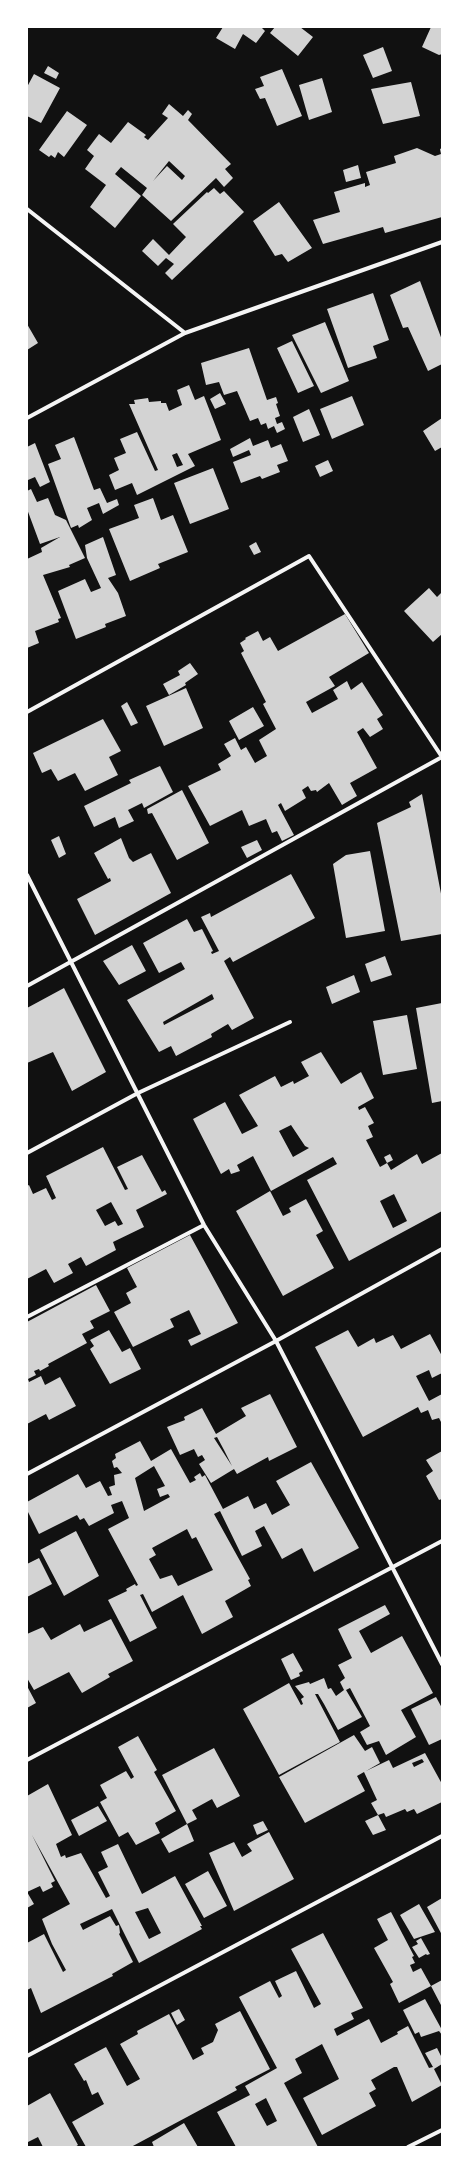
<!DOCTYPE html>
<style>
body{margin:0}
#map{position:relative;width:469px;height:2174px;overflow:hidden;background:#111;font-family:"Sofia Sans Condensed",sans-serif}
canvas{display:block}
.frame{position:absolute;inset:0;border:28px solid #fff;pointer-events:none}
</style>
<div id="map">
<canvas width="469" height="2174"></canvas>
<div class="frame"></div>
</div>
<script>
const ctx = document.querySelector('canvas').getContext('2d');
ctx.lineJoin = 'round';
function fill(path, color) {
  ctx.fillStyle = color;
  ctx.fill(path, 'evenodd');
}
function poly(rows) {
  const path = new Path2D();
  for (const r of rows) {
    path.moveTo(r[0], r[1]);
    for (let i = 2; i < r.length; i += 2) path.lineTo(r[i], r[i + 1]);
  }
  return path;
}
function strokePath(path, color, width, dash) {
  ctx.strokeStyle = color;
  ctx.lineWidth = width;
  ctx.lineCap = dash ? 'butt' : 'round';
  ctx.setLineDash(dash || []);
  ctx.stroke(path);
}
fill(poly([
 [223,27,261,27,265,31,256,43,243,34,235,49,216,38],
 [275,27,300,27,313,37,298,56,270,33],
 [431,27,442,27,442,54,439,55,422,47],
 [383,47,392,71,373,78,363,55],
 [48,66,59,73,56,79,44,73],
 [282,69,302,116,277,126,265,98,260,99,255,89,264,86,260,77],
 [34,74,60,88,41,123,27,116,27,87],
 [322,78,332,112,309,120,299,85],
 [411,82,420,116,383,124,371,89],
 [169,104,183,116,188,110,192,114,188,120,231,164,225,169,233,178,224,187,216,178,171,221,142,195,147,188,121,167,115,174,141,196,115,228,90,207,106,185,85,169,94,156,87,150,99,134,111,143,128,122,146,135,144,137,148,140,168,118,162,114],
 [169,161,185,176,182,180,167,166,153,181],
 [67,111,87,125,64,157,58,152,55,158,51,155,49,157,39,150],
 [417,148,435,156,441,154,440,149,442,148,442,217,385,233,383,227,323,244,313,220,340,212,334,192,365,183,365,187,370,185,366,172,396,163,394,156],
 [358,165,361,178,346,182,343,170],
 [214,188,220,194,224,191,244,212,172,280,165,273,174,264,166,258,158,266,142,251,153,239,169,255,186,237,173,224,207,192,208,193],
 [279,202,312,248,288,262,282,254,275,256,253,221],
 [420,281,442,340,442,364,428,371,408,327,403,328,390,295],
 [373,293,389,340,373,346,377,358,348,368,327,309],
 [325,322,349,381,321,393,292,335],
 [27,324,38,343,27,350],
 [292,341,314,386,298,393,277,348],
 [249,348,267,400,276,397,278,403,276,404,280,416,275,418,277,424,282,422,285,429,277,433,274,426,268,429,266,423,261,425,258,418,250,421,237,391,224,395,219,382,206,385,201,363],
 [189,385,195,400,204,396,221,440,188,454,195,466,137,495,132,483,115,490,109,475,119,470,114,458,126,453,120,439,137,432,155,471,158,470,129,404,135,404,134,400,148,398,149,402,161,401,161,403,166,403,169,411,182,405,177,390],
 [177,453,183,465,177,467,172,455],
 [220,393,226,404,215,409,210,399],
 [352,396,364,425,332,439,320,409],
 [309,409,320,435,303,442,293,417],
 [442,418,442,447,435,451,423,431],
 [74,437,94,490,100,488,107,503,117,499,119,505,103,514,99,503,87,508,92,520,79,528,78,525,71,528,48,464,61,459,55,445],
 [250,438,253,446,268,440,271,448,281,444,288,461,277,465,280,472,262,479,260,476,241,483,233,462,251,455,249,450,233,457,230,449],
 [35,443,50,482,40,487,35,477,28,480,27,478,27,447],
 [328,460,333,471,320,477,315,466],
 [213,468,229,509,190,524,174,483],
 [31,489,37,502,48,498,55,515,66,520,85,558,69,565,70,567,43,575,61,618,58,619,59,622,35,631,39,643,27,648,27,559,42,552,41,548,60,537,40,544,27,509,27,491],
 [153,498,161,520,173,515,188,552,158,564,160,568,130,581,109,529,139,518,134,505],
 [103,537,116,575,108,578,118,593,126,616,105,624,106,627,76,639,58,591,85,579,91,592,101,588,87,558,85,545],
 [256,542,261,552,254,555,249,546],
 [429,588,437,597,442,592,442,634,433,642,404,611],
 [345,614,369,653,329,677,335,686,306,702,312,713,338,699,333,690,347,681,351,690,362,682,383,715,377,719,383,729,370,737,363,728,357,732,377,768,350,783,357,796,342,805,329,783,317,792,316,790,311,791,308,786,302,790,306,798,285,811,281,803,278,805,294,835,282,841,277,831,272,833,266,819,249,826,242,810,210,826,188,786,221,770,218,764,231,756,224,744,235,738,241,750,246,747,255,763,267,756,259,740,276,729,263,704,266,702,241,653,244,651,240,643,246,639,245,638,258,631,263,641,270,637,278,651],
 [190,663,198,674,185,683,186,685,169,695,163,684,180,675,178,671],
 [186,688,203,728,164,746,146,706],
 [127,702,138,723,131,726,121,706],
 [253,707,264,726,239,740,229,721],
 [103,719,121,751,109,757,118,775,85,791,75,773,58,781,51,769,42,773,33,753],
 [160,766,173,792,144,808,142,803,128,810,134,821,119,828,115,817,94,827,84,806,131,783,129,780],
 [182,790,209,843,177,860,152,813,148,814,147,809],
 [422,794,442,899,442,934,401,941,377,823,411,807,409,802],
 [59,836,66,854,59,858,51,840],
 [121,838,129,858,133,862,151,853,171,893,95,935,77,899,111,881,110,878,108,879,94,853],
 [257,840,262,850,247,858,241,847],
 [370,851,385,931,346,938,333,864,346,855],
 [291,874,315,918,233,962,230,957,224,961,254,1018,232,1030,228,1024,211,1034,212,1037,176,1056,171,1046,159,1052,127,1000,185,969,181,962,159,973,143,943,187,919,194,932,202,929,213,951,211,952,212,954,219,951,201,917,210,913,211,917],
 [212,994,214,999,164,1025,163,1022],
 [132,945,146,971,119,985,103,961],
 [385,956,392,975,371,982,365,964],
 [354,975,360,992,332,1004,326,987],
 [64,988,106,1072,72,1091,53,1052,27,1063,27,1008],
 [442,1003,442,1101,432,1103,416,1008],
 [407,1015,417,1069,383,1075,373,1021],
 [321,1052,341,1084,361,1072,374,1098,358,1107,359,1110,365,1107,374,1123,368,1126,373,1137,366,1140,380,1167,387,1163,391,1170,417,1154,422,1164,442,1153,442,1211,349,1261,307,1180,337,1164,333,1157,271,1191,253,1156,237,1165,240,1171,231,1174,229,1169,221,1174,193,1119,225,1102,242,1134,258,1126,239,1095,275,1076,281,1087,293,1081,294,1084,309,1076,301,1062],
 [291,1125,305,1146,309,1148,293,1157,279,1131],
 [394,1194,407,1221,393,1228,380,1201],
 [103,1147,125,1190,128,1189,117,1167,142,1155,162,1192,165,1190,167,1194,136,1210,144,1227,113,1242,116,1250,86,1266,81,1257,68,1264,73,1273,54,1283,46,1269,27,1279,27,1186,29,1185,33,1194,46,1188,52,1200,56,1198,46,1176],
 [111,1202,123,1224,118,1226,115,1221,105,1226,96,1210],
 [390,1154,393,1160,387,1163,384,1157],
 [270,1191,283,1216,291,1212,289,1208,306,1199,323,1231,316,1235,334,1268,283,1296,236,1211],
 [190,1235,238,1323,191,1346,188,1340,201,1334,189,1310,170,1319,174,1327,133,1347,114,1312,131,1303,126,1293,137,1287,127,1268],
 [96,1285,110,1311,90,1321,94,1328,82,1334,87,1343,48,1364,49,1366,40,1371,39,1369,34,1371,36,1375,28,1379,29,1382,41,1376,45,1385,60,1377,76,1406,49,1420,46,1414,27,1424,27,1322],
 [109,1330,122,1352,130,1348,141,1369,110,1384,90,1349,94,1346,90,1340],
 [348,1330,358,1347,374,1338,376,1343,393,1335,401,1349,430,1334,442,1356,442,1373,432,1378,429,1370,416,1376,429,1401,442,1394,442,1424,439,1418,432,1420,428,1410,421,1413,418,1407,363,1437,315,1347],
 [270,1394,297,1447,269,1461,268,1457,237,1474,234,1469,211,1483,199,1464,205,1460,202,1455,198,1457,194,1449,180,1455,167,1427,185,1420,184,1417,202,1408,216,1434,246,1416,241,1408],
 [217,1437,224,1450,232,1466,214,1438],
 [140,1441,151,1461,171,1449,190,1483,196,1480,194,1477,200,1473,202,1477,205,1475,223,1509,248,1496,254,1509,266,1503,272,1515,290,1505,276,1481,311,1462,359,1548,314,1572,302,1548,282,1559,264,1526,255,1531,262,1546,242,1556,220,1511,214,1514,250,1579,248,1580,251,1586,225,1601,233,1617,202,1634,183,1595,152,1612,143,1594,140,1595,157,1628,130,1642,108,1600,127,1591,126,1589,135,1584,136,1586,138,1585,108,1529,129,1518,122,1501,111,1505,114,1513,89,1526,84,1518,80,1520,77,1515,39,1534,27,1510,27,1502,78,1474,86,1488,100,1481,108,1496,112,1495,109,1487,115,1485,114,1475,122,1473,117,1467,114,1468,112,1461,116,1458,115,1454],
 [154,1466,165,1486,157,1489,160,1497,168,1494,170,1497,144,1511,135,1478],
 [187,1529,192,1539,196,1537,213,1570,178,1586,172,1575,160,1579,149,1559,156,1555,152,1548],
 [442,1451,442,1499,439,1500,426,1476,433,1471,426,1460],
 [76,1531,99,1576,64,1596,40,1550],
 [39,1558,52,1584,27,1597,27,1564],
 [385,1605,390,1614,359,1631,371,1653,402,1636,433,1693,401,1710,416,1737,386,1755,379,1741,367,1745,360,1732,370,1726,350,1688,346,1690,362,1717,338,1730,324,1704,318,1694,315,1694,340,1742,279,1775,243,1709,289,1683,301,1705,303,1704,301,1699,304,1697,295,1686,309,1682,310,1684,324,1678,328,1689,331,1688,336,1696,344,1690,340,1682,345,1678,338,1665,352,1658,338,1629],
 [111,1619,133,1661,108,1674,110,1677,82,1693,69,1672,34,1690,27,1678,27,1634,43,1627,51,1640,80,1624,84,1632],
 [293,1653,303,1671,299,1673,300,1676,291,1680,281,1659],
 [27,1686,36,1703,27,1708],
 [436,1697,442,1708,442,1739,429,1745,411,1709],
 [354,1735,365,1751,372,1747,380,1763,366,1771,389,1760,393,1768,425,1753,442,1784,442,1802,417,1814,414,1809,407,1812,405,1809,386,1817,384,1813,378,1815,371,1803,377,1800,364,1772,357,1776,365,1791,305,1823,279,1777],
 [422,1759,424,1762,414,1767,412,1763],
 [138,1736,157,1770,154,1772,176,1811,155,1823,160,1833,136,1845,128,1832,119,1837,100,1802,107,1798,100,1785,126,1771,131,1779,134,1777,118,1747],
 [214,1748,240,1796,217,1808,212,1799,192,1810,197,1819,187,1824,162,1775],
 [48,1784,72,1835,56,1844,61,1857,65,1855,66,1858,81,1853,106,1898,110,1896,98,1872,108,1867,101,1852,118,1844,142,1894,175,1876,202,1926,200,1926,202,1929,139,1963,112,1909,80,1924,83,1930,110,1916,116,1926,119,1925,120,1933,119,1934,133,1962,112,1974,113,1976,109,1978,41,2013,31,1988,27,1990,27,1943,44,1934,63,1972,66,1970,52,1944,42,1919,70,1904,32,1835,55,1881,51,1883,53,1887,43,1892,40,1886,27,1892,34,1904,27,1908,27,1796],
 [148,1908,161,1933,149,1939,135,1912],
 [98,1806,107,1821,79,1836,71,1820],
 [378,1815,386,1830,373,1835,365,1821],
 [263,1821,268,1830,257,1835,253,1825],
 [187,1824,194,1841,169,1853,161,1839],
 [269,1832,294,1879,234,1911,209,1853,234,1842,242,1857,252,1851,247,1844],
 [208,1871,227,1906,204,1918,185,1884],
 [442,1898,442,1935,427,1907],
 [419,1904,435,1932,414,1939,400,1915],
 [391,1912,414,1956,412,1957,415,1963,410,1965,413,1972,421,1968,431,1986,442,1980,442,2007,431,1986,399,2003,390,1984,393,1982,374,1948,388,1940,377,1919],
 [323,1933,363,2008,351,2013,354,2019,334,2029,337,2036,369,2019,381,2043,398,2034,397,2032,408,2026,429,2068,433,2067,425,2053,437,2048,442,2058,442,2064,434,2069,442,2085,412,2102,397,2067,394,2067,371,2080,376,2089,369,2093,376,2106,322,2135,303,2098,339,2079,322,2044,295,2059,302,2073,284,2083,318,2147,236,2147,217,2112,250,2095,245,2086,277,2068,239,1997,270,1981,279,1998,282,1996,275,1981,296,1971,314,2008,321,2004,291,1949],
 [266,2098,277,2121,267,2126,255,2104],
 [421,1938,430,1954,427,1955,426,1954,419,1958,412,1947,418,1944,416,1941],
 [425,1999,442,2030,442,2035,439,2031,421,2037,419,2032,415,2034,403,2010],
 [179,2009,185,2020,177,2025,171,2013],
 [240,2011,270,2069,235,2087,237,2090,215,2102,131,2147,86,2147,72,2122,104,2104,98,2092,92,2095,86,2080,84,2081,74,2064,106,2047,127,2086,140,2079,120,2044,138,2034,137,2031,169,2014,193,2060,204,2054,201,2048,213,2042,218,2030,215,2024],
 [50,2093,78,2145,75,2147,43,2147,38,2137,28,2142,27,2140,27,2106],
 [184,2123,198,2147,154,2147,152,2142]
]), '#d3d3d3');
strokePath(poly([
 [27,209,185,333],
 [27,418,185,333,442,242],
 [27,712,309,556,442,757],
 [27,875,204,1225,276,1341,442,1664],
 [27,986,442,757],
 [27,1153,138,1093,290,1022],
 [27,1317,204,1225],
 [27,1474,276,1341,442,1249],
 [27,1760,442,1541],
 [27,2056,442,1836],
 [408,2147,442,2130]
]), '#f5f5f5', 4);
</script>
